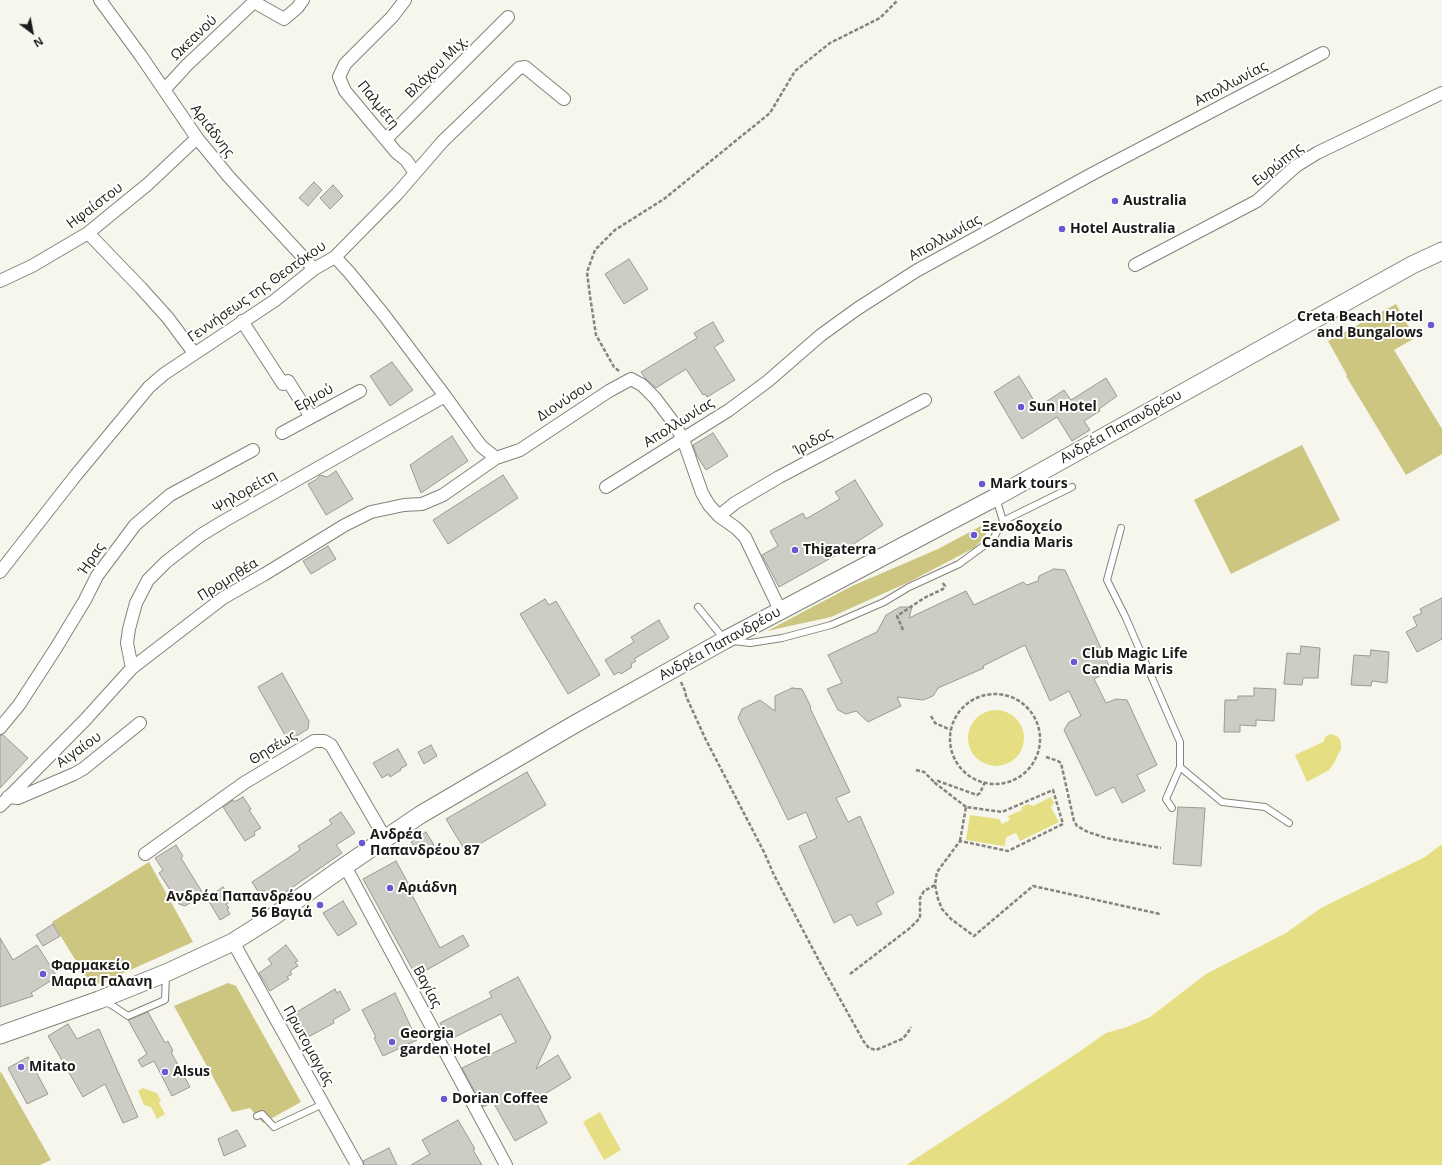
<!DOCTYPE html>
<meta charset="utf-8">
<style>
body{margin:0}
#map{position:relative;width:1442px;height:1165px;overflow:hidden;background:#f6f6ed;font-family:"Open Sans",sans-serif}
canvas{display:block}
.north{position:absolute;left:12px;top:12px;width:40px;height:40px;-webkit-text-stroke:3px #fffffe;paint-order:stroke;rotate:148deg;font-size:11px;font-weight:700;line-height:16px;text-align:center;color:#1b1a18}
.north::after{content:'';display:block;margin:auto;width:14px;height:18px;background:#1b1a18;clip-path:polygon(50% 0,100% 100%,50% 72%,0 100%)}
</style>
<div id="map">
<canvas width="1442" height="1165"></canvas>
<div class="north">N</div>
</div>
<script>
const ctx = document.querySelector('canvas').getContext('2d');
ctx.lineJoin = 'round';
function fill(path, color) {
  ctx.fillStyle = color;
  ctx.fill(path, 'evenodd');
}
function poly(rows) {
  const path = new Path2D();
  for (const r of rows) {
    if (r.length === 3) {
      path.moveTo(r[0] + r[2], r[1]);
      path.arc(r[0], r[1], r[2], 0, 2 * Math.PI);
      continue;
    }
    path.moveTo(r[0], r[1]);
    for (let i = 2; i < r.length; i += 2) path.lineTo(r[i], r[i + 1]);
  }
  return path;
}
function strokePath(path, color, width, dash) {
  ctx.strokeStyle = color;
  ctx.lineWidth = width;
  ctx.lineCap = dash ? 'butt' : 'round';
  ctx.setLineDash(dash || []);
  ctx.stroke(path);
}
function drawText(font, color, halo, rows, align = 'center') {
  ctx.font = font + ' "Open Sans",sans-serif';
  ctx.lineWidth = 4;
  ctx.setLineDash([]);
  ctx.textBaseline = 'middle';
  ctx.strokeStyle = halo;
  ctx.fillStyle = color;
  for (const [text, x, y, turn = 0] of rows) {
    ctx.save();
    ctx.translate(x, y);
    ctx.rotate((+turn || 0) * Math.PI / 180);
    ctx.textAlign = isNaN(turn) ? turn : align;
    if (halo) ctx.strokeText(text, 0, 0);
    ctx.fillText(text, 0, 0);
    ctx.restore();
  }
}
fill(poly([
 [1396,304,1415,338,1394,350,1442,429,1442,454,1406,475,1346,376,1347,375,1328,341],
 [1302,445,1340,520,1231,574,1194,500],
 [981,526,986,534,981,541,974,548,909,582,831,617,767,631,852,586,938,549],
 [149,862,193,942,92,987,52,922],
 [228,983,236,986,301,1102,263,1123,250,1108,232,1112,174,1006],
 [1,1072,51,1160,40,1165,0,1165,0,1073]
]), '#ccc681');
fill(poly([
 [996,738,28],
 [1332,734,1338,737,1341,742,1341,749,1334,763,1329,770,1307,782,1295,755,1323,742,1326,736],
 [1051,797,1054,803,1051,807,1059,822,1020,841,1016,833,1006,837,1005,845,1003,846,966,840,970,815,999,819,1002,824,1010,820,1008,816,1022,810,1022,807,1028,804,1033,806],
 [1442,844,1442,1165,906,1165,1076,1054,1106,1033,1127,1027,1150,1017,1206,974,1286,933,1321,908,1425,857],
 [143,1088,157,1093,161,1101,159,1103,165,1114,157,1119,151,1107,144,1105,138,1091],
 [600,1112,621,1150,604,1160,583,1122]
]), '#e6de83');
const building = poly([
 [314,182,322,190,308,206,299,198,314,182],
 [333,185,343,196,330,209,320,198,333,185],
 [629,259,648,289,624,304,605,274,629,259],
 [713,322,724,341,714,347,735,380,707,397,705,394,703,395,686,369,656,388,645,378,641,372,697,338,694,333,713,322],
 [392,362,413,390,390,406,370,376,392,362],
 [1019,376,1038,407,1064,390,1071,400,1106,378,1117,396,1099,409,1100,411,1084,421,1090,430,1072,441,1057,417,1022,439,994,392,1019,376],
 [713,433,728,456,706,470,697,456,693,445,713,433],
 [452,436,468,461,421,493,410,465,452,436],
 [336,471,353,499,326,515,308,484,317,479,320,475,327,477,336,471],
 [503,475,518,498,448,544,433,520,503,475],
 [855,480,883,525,838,554,779,587,762,555,778,546,770,531,803,513,806,519,840,499,835,492,855,480],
 [328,546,336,559,311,574,303,561,328,546],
 [1054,569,1065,570,1111,670,1094,679,1106,703,1116,699,1127,700,1157,765,1137,775,1145,791,1122,803,1114,787,1096,796,1064,730,1069,722,1081,716,1069,691,1050,701,1025,645,983,666,984,668,938,688,933,696,923,700,897,697,901,706,868,722,856,711,846,714,838,710,827,689,842,683,828,655,877,632,886,615,900,607,912,607,909,618,966,591,974,605,1023,582,1027,585,1038,581,1039,576,1054,569],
 [1442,598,1442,639,1417,652,1406,632,1417,626,1413,617,1422,613,1420,609,1442,598],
 [545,599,549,605,556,601,600,675,568,694,520,614,545,599],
 [659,620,669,638,634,659,636,661,631,664,632,667,621,674,619,672,614,675,605,660,634,642,631,637,659,620],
 [1301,646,1320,648,1318,678,1303,678,1302,685,1284,684,1287,653,1300,654,1301,646],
 [1371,650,1389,652,1387,683,1372,681,1371,686,1351,685,1354,655,1370,656,1371,650],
 [282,673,309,721,308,729,290,740,286,737,258,687,282,673],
 [792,688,802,689,811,707,810,708,850,792,836,798,848,822,860,816,894,893,876,903,882,914,857,926,851,914,834,923,799,846,817,838,806,812,788,820,738,718,742,709,760,700,775,711,775,696,792,688],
 [1254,688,1276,689,1274,721,1256,720,1256,726,1240,725,1240,732,1224,732,1225,700,1238,700,1238,696,1254,696,1254,688],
 [0,735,3,735,28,758,0,788,0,735],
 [431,745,437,756,424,764,418,752,431,745],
 [398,749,407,765,400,769,401,770,390,777,389,774,382,778,373,763,398,749],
 [527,772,546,805,466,852,446,819,527,772],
 [243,797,251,809,249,810,261,828,254,832,255,835,245,841,223,807,233,800,234,802,243,797],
 [1178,807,1205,808,1201,866,1173,864,1178,807],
 [341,812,355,833,336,845,342,853,274,900,269,894,268,896,264,890,259,893,252,882,300,850,298,846,332,824,329,820,341,812],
 [426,832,434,845,420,854,411,842,426,832],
 [176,845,183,856,181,858,204,895,185,906,179,904,159,873,163,870,155,858,176,845],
 [396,861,414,894,412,895,440,948,463,935,469,946,416,976,363,879,396,861],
 [223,887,232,901,226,904,229,908,227,909,230,914,220,920,207,898,223,887],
 [343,901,357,924,338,936,323,913,343,901],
 [53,924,60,936,43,946,36,935,53,924],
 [0,938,13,960,37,945,57,977,31,993,33,996,0,1007,0,938],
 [286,945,298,961,295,962,298,966,290,971,292,974,287,977,289,979,270,991,259,973,272,964,268,959,286,945],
 [518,977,551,1037,536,1069,558,1055,571,1078,535,1100,547,1123,515,1141,493,1102,483,1107,462,1068,516,1042,501,1014,449,1040,440,1023,492,997,489,992,518,977],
 [335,989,337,993,340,991,350,1010,333,1020,334,1023,310,1036,299,1035,291,1021,292,1015,335,989],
 [395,993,417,1040,383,1056,374,1038,376,1037,362,1010,395,993],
 [148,1012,165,1043,168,1041,173,1051,171,1052,190,1087,172,1096,154,1061,142,1067,138,1060,147,1054,128,1020,148,1012],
 [68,1024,77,1039,99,1029,138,1117,123,1123,105,1084,83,1097,48,1036,68,1024],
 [28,1057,48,1094,27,1104,8,1068,28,1057],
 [458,1120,475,1149,473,1150,482,1165,411,1165,430,1154,422,1140,458,1120],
 [237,1130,246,1146,224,1156,218,1139,237,1130],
 [389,1148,397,1165,364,1165,363,1161,389,1148]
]);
fill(building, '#cdcdc5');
strokePath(building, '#9a9a92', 1);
const service = poly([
 [1003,521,1072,487],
 [1121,528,1107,580,1125,616,1180,742,1180,767,1166,799,1172,808],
 [698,607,724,639],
 [733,641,750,643,782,638,831,625,884,602,909,587,959,564,993,539,1003,521,996,498],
 [1180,767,1222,802,1265,807,1289,823],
 [103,1002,110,1004,128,1016,165,1000,166,974],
 [257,1116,262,1114,274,1127,323,1104]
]);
const minor = poly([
 [100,0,141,56,197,138,229,177,314,269],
 [405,0,392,17,345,64,339,77,345,91,396,152,406,160,415,173],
 [164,90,187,65,254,2,284,19,297,8,303,0],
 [386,139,508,17],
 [88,233,141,288,168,318,194,353],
 [335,257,349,272,384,315,445,396,481,446,496,458,520,450,609,391,631,379,642,385,655,398,673,422,683,439,702,493,709,505,719,516,736,528,745,537,780,610],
 [1135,265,1257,201,1296,166,1317,153,1442,93],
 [0,281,32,266,88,233,148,184,197,138],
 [242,321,283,384,288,381,311,417],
 [282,433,360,391],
 [606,487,729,410,768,381,821,335,857,309,916,271,1092,174,1323,53],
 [719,516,735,503,779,477,925,400],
 [0,572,76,475,149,387,164,374,274,301,314,269,335,257,397,194,443,141,519,68,525,67,564,99],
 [132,668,127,643,129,629,136,603,148,580,166,562,201,535,224,521,445,396],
 [0,728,19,705,56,648,85,600,97,576,135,525,170,495,253,450],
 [8,797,18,798,74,774,83,769,140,723],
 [0,806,85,720,132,668,223,598,265,574,345,525,371,512,404,505,422,504,443,495,496,458],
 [145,854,244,783,314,741,324,741,331,745,385,838],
 [345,866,506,1165],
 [233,942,357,1165]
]);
const secondary = poly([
 [0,1035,99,1000,166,973,233,942,274,916,345,866,420,815,575,724,725,640,996,497,1412,265,1442,251]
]);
strokePath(service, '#83827b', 8);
strokePath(minor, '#83827b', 14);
strokePath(secondary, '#83827b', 19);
strokePath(poly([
 [619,371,614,367,596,335,590,296,587,272,595,250,615,230,664,199,770,113,795,71,830,43,880,18,898,0],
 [903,630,897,616,924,598,943,589,945,586,942,582],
 [681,682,685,691,686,696,705,738,764,852,774,875,826,974,864,1042,869,1048,876,1050,902,1039,907,1034,911,1027],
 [995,739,45],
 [931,716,935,723,951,730],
 [1046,757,1058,761,1061,763,1074,821,1077,826,1088,832,1106,838,1161,848],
 [916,770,924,772,935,783],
 [966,807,935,783,938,781,977,795,980,793,985,782],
 [960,841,966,807,1002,812,1053,790,1063,824,1008,851,960,841,937,872,935,885,938,899,942,909,951,919,974,936,1033,886,1160,914],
 [850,974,910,928,920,918,920,898,924,891,935,885]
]), '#85847f', 2.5, [4, 2]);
strokePath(service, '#fff', 6);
strokePath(minor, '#fff', 12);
strokePath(secondary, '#fff', 17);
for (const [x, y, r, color] of [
 [1115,201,4,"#6759d2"],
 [1062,229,4,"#6759d2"],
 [1431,325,4,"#6759d2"],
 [1021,407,4,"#6759d2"],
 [982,484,4,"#6759d2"],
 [974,535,4,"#6759d2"],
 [795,550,4,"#6759d2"],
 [1074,662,4,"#6759d2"],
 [362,843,4,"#6759d2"],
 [390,888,4,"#6759d2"],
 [320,905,4,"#6759d2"],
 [43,974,4,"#6759d2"],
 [392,1042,4,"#6759d2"],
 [21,1067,4,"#6759d2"],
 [165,1072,4,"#6759d2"],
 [444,1099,4,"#6759d2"]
]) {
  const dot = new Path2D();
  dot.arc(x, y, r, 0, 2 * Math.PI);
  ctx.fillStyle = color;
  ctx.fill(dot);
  strokePath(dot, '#fffffe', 1.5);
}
drawText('14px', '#1b1a18', '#fffffe', [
 ["Ωκεανού",194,38,-44],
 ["Βλάχου Μιχ.",437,67,-45],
 ["Απολλωνίας",1231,84,-28],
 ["Παλμέτη",378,105,51],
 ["Αριάδνης",212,131,53],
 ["Ευρώπης",1278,165,-38],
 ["Ηφαίστου",95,206,-37],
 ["Απολλωνίας",945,238,-29],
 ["Γεννήσεως της Θεοτόκου",257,292,-35],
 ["Ερμού",314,398,-29],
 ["Διονύσου",565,401,-33],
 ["Απολλωνίας",679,423,-32],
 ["Ανδρέα Παπανδρέου",1121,427,-29],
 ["Ίριδος",813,442,-29],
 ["Ψηλορείτη",245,492,-30],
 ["Ήρας",92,559,-56],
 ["Προμηθέα",228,580,-32],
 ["Ανδρέα Παπανδρέου",720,644,-29],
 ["Θησέως",273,748,-31],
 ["Αιγαίου",79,750,-35],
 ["Βαγίας",427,987,62],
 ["Πρωτομαγιάς",308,1046,61]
]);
drawText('bold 14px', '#1b1a18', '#fffffe', [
 ["Australia",1123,201],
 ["Hotel Australia",1070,229],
 ["Creta Beach Hotel",1423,317,"right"],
 ["and Bungalows",1423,333,"right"],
 ["Sun Hotel",1029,407],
 ["Mark tours",990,484],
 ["Ξενοδοχείο",982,527],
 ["Candia Maris",982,543],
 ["Thigaterra",803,550],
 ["Club Magic Life",1082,654],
 ["Candia Maris",1082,670],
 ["Ανδρέα",370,835],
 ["Παπανδρέου 87",370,851],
 ["Αριάδνη",398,888],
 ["Ανδρέα Παπανδρέου",312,897,"right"],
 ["56 Βαγιά",312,913,"right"],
 ["Φαρμακείο",51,966],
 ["Μαρια Γαλανη",51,982],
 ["Georgia",400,1034],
 ["garden Hotel",400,1050],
 ["Mitato",29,1067],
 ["Alsus",173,1072],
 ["Dorian Coffee",452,1099]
], 'left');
</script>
